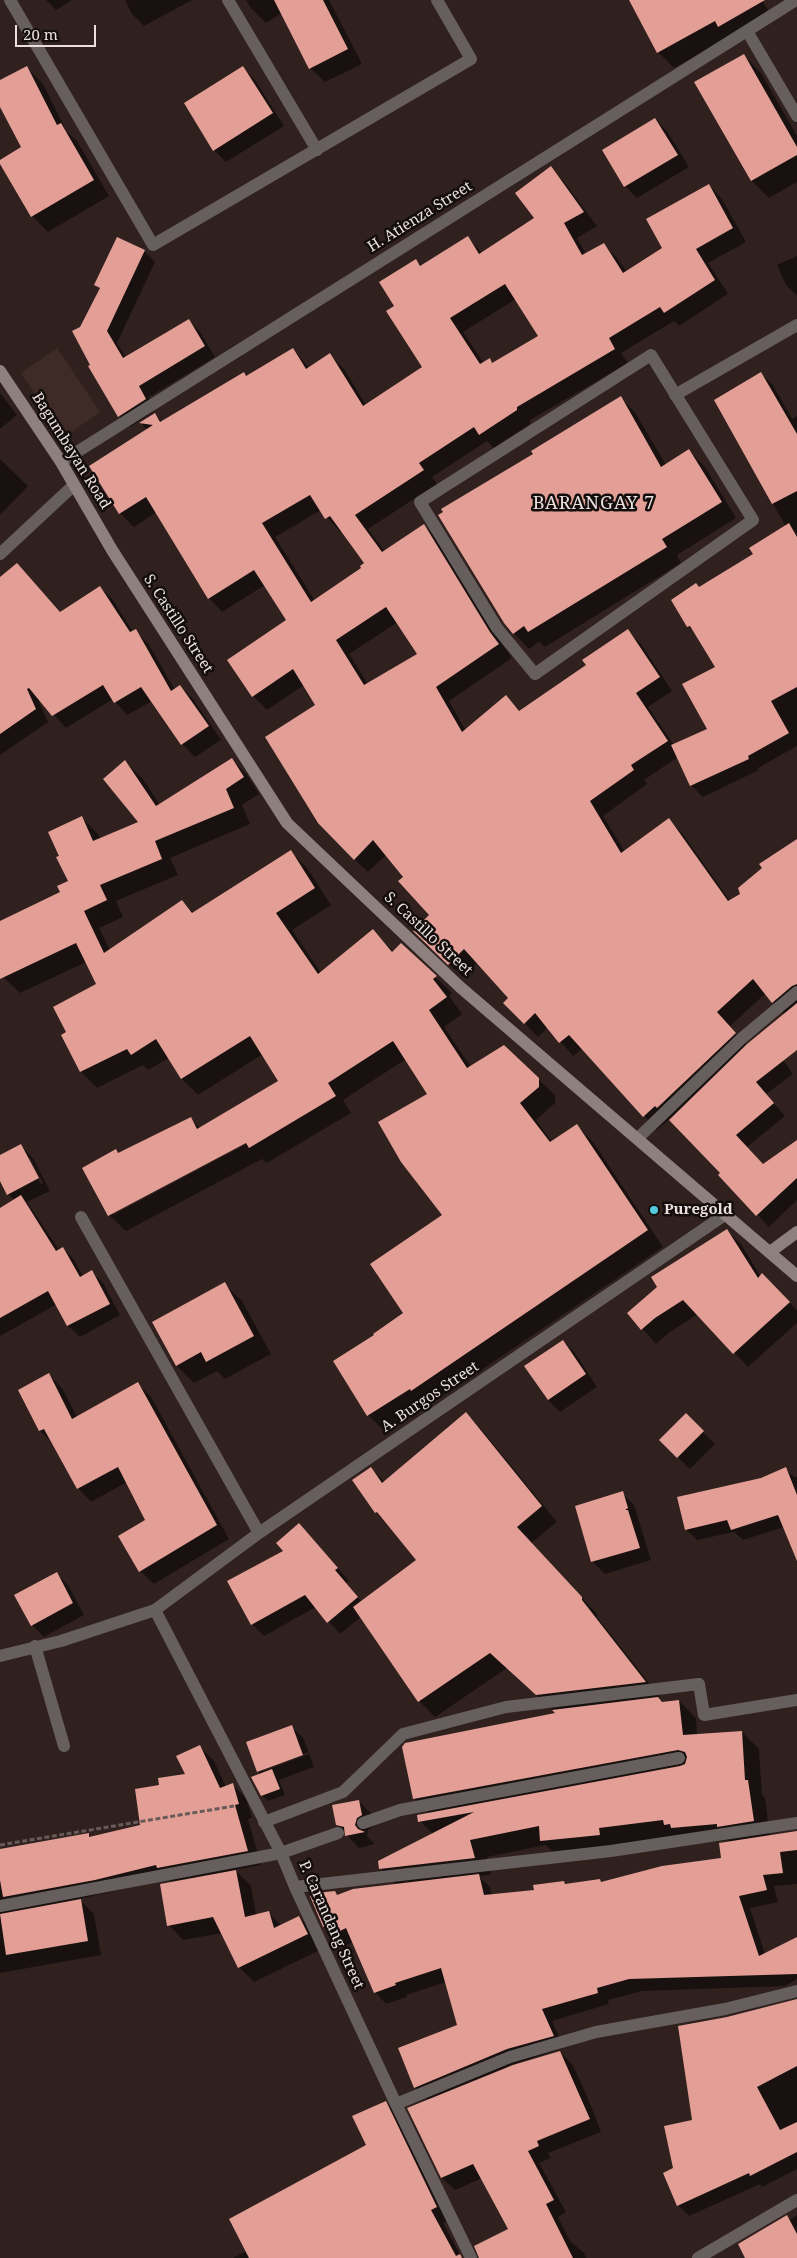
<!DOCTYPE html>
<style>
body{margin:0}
#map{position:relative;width:797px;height:2258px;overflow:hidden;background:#30211f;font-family:"Noto Serif",serif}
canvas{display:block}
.scale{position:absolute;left:15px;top:25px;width:81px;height:22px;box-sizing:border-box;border:2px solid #eadfde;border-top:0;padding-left:6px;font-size:15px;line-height:18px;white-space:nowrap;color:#eadfde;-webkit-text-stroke:4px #130d0c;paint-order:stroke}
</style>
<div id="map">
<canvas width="797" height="2258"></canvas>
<div class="scale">20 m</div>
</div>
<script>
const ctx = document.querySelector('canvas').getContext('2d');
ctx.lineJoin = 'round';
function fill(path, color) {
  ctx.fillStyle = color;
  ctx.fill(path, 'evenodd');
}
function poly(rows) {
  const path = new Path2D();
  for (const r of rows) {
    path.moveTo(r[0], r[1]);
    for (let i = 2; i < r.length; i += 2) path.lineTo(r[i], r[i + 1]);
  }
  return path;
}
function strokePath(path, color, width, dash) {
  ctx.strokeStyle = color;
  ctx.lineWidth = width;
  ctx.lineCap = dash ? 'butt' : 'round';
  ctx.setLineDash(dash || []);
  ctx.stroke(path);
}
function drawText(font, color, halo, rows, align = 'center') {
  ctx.font = font + ' "Noto Serif",serif';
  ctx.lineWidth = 5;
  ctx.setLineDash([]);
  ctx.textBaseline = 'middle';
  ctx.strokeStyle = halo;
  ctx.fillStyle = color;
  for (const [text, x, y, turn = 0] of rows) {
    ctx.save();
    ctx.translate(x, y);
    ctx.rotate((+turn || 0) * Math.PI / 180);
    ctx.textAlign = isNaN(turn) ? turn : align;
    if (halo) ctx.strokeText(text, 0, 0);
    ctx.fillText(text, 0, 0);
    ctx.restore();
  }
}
fill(poly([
 [57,348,100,412,64,437,21,373]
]), '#3e2a27');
fill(poly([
 [46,0,72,0,56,10],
 [125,0,192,0,144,26,132,14],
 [246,0,329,0,362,64,325,82,310,68,282,13,266,23,251,8],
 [630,0,762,0,773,19,729,37,674,68,658,52],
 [743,55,761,73,797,136,797,182,769,198,752,181,696,83],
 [27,68,43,84,67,132,77,141,109,196,48,232,32,216,0,161,23,148,0,104,0,82],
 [243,68,255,80,284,126,226,162,214,150],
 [655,119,667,131,689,167,637,198,625,186,604,150],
 [551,168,564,182,597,226,577,238,586,254,604,244,617,258,627,272,664,249,709,185,722,199,746,242,708,263,728,294,679,326,674,321,621,353,628,363,530,420,530,424,494,448,487,441,432,477,437,484,368,529,385,552,424,526,437,539,504,647,512,658,449,701,466,731,506,697,520,712,588,666,628,631,641,644,672,691,648,707,674,745,708,729,716,667,697,635,688,626,700,588,755,554,786,527,716,401,761,374,773,385,792,419,797,416,797,746,758,768,759,770,703,797,691,785,678,757,644,780,647,784,603,816,625,852,669,820,682,833,730,901,742,895,797,841,797,1030,766,993,730,1026,748,1047,773,1046,793,1074,766,1094,785,1116,747,1147,763,1165,797,1141,797,1200,769,1227,720,1175,722,1173,670,1119,657,1130,583,1048,573,1056,548,1027,538,1037,505,1003,510,998,477,963,463,977,428,945,431,915,386,855,368,872,354,859,317,705,304,685,267,710,253,696,288,620,265,585,222,612,209,598,157,512,134,527,120,513,90,466,148,430,141,423,155,414,162,422,244,373,247,377,293,349,309,368,330,355,344,369,366,405,424,367,396,306,416,261,422,266,468,238,482,253,536,219],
 [516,299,540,336,493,364,489,360,484,364,463,332],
 [321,510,340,532,342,531,366,564,363,569,315,601,275,537],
 [398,622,419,654,368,684,349,654],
 [144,251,155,262,117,343,126,358,189,321,200,332,215,357,149,397,156,410,130,427,119,416,92,366,81,328,100,289,95,285],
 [797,256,797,296,786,285,777,265],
 [0,393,17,415,0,429],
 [621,398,636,414,666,465,689,451,705,467,736,518,677,555,681,563,545,647,539,642,529,649,514,633,534,454],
 [0,459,28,486,0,515],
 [17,564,61,613,100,587,113,600,133,632,135,631,148,643,175,690,180,686,193,699,221,740,195,757,182,744,152,701,127,715,113,699,66,728,41,701,39,702,48,722,0,755,0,579],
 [232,760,248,776,259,794,242,805,250,824,170,858,178,875,116,901,123,917,99,928,110,950,182,901,194,913,291,852,307,868,331,905,292,930,321,973,373,931,394,952,401,944,452,993,449,996,462,1014,444,1027,471,1067,538,1079,555,1095,555,1103,536,1120,552,1142,577,1126,593,1142,663,1247,428,1406,427,1405,384,1431,368,1415,375,1335,405,1313,444,1216,429,1095,406,1059,343,1100,351,1113,267,1163,262,1159,126,1231,109,1215,116,1150,119,1154,191,1119,201,1129,280,1081,263,1054,198,1095,182,1079,169,1058,148,1070,143,1065,97,1088,81,1072,63,1035,68,1033,97,985,86,962,20,993,3,977,0,970,0,922,61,892,69,881,60,856,82,818,98,834,101,839,140,823,125,762,142,778,160,805],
 [251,1139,252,1141,113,1215,113,1212],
 [21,1146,33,1158,50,1191,27,1202,59,1250,63,1248,74,1260,83,1276,92,1272,103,1283,120,1315,80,1337,68,1326,57,1304,0,1336,0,1210,15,1200,8,1194,0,1178,0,1157],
 [27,1158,30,1158,43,1183,41,1184],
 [726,1230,741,1244,761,1277,762,1275,797,1310,797,1323,748,1367,698,1314,670,1332,656,1344,629,1313],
 [224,1284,242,1301,271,1354,225,1379,217,1371,194,1383,177,1366,153,1323],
 [563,1341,575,1353,597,1387,560,1412,548,1400],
 [49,1375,62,1388,77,1417,138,1384,151,1397,229,1539,154,1584,140,1571,147,1520,127,1482,91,1502,78,1488,54,1444,40,1431,20,1390],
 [466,1413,481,1429,557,1522,531,1543,597,1614,597,1617,660,1697,657,1698,663,1703,679,1701,696,1718,697,1735,742,1732,759,1749,762,1795,765,1798,770,1837,797,1832,797,1884,774,1886,778,1902,750,1908,765,1954,797,1938,797,1979,785,1986,642,1991,608,2000,609,2004,552,2021,564,2048,508,2066,508,2067,560,2052,573,2065,589,2101,601,2132,548,2153,551,2158,539,2163,566,2212,558,2217,570,2241,584,2253,586,2258,480,2258,510,2229,482,2178,455,2190,442,2178,409,2109,429,2101,415,2087,458,2026,446,1982,406,1995,407,1997,386,2004,375,1992,353,1942,343,1947,331,1935,324,1927,311,1897,334,1892,338,1896,397,1885,381,1869,433,1834,420,1821,430,1814,415,1799,557,1714,507,1668,435,1717,419,1701,361,1617,340,1634,316,1607,264,1636,252,1624,299,1524,349,1581,346,1583,362,1602,418,1561,376,1512,353,1480,370,1468,385,1482],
 [729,1840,722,1859,602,1883,600,1880,567,1885,564,1882,535,1891,492,1895,490,1887,479,1876,491,1875,487,1857,546,1845,559,1858],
 [686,1415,715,1444,690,1469,660,1440],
 [785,1469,795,1478,797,1476,797,1551,784,1527,743,1540,734,1532,697,1540,686,1529,762,1479],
 [622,1493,634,1505,651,1560,605,1574,593,1562,576,1507],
 [56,1573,68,1585,84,1615,44,1637,32,1625],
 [292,1727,304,1739,314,1767,279,1780,285,1795,268,1801,262,1795,261,1775,258,1772],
 [308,1752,309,1754,263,1771,263,1769],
 [200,1747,214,1761,226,1787,233,1785,246,1798,252,1818,248,1819,261,1865,235,1870,251,1886,256,1915,268,1912,282,1926,299,1917,314,1932,322,1949,254,1982,239,1967,222,1933,183,1940,169,1925,173,1883,169,1879,79,1899,94,1914,101,1955,0,1973,0,1850,88,1835,91,1838,141,1826,160,1786,186,1775],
 [358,1801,371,1813,373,1827,368,1830,367,1836,375,1844,359,1848,337,1825],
 [797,2009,797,2169,762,2187,760,2184,689,2216,678,2205,675,2169,694,2121],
 [386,2103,398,2115,449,2220,443,2223,462,2258,233,2258,247,2251,367,2146],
 [797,2215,797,2258,747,2258,787,2217,790,2220]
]), '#0007');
fill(poly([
 [274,0,323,0,348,49,309,69],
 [629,0,765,0,718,27,715,21,657,53],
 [744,54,797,147,797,155,751,181,694,82],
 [27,66,57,125,61,123,94,180,31,217,0,164,0,160,21,147,0,107,0,80],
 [243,66,273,113,213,151,184,103],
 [655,118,678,155,624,187,602,150],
 [551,166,584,212,564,223,582,255,604,243,623,273,662,248,646,219,709,184,733,228,696,249,715,280,664,313,660,307,609,338,615,349,517,407,517,410,479,435,474,427,419,463,424,470,355,515,382,552,424,524,490,632,499,644,436,687,462,732,506,695,519,711,586,665,582,660,628,629,660,677,636,693,668,741,631,765,634,770,590,801,621,853,669,818,728,901,740,894,738,888,762,868,759,864,797,839,797,984,792,986,772,1003,753,979,717,1012,736,1033,657,1108,655,1106,643,1117,569,1035,559,1043,535,1013,524,1024,503,1003,508,998,464,949,448,965,413,931,429,915,398,881,403,877,373,840,354,860,318,823,265,737,315,705,293,669,252,697,227,660,286,620,254,570,208,599,146,497,119,514,89,466,153,425,139,423,155,413,160,422,244,372,246,376,293,348,306,369,330,353,363,406,422,367,386,311,394,306,379,282,416,259,420,266,468,236,479,254,534,218,515,193],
 [505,284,538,336,492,363,490,358,480,364,450,318],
 [310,495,325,519,330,516,364,563,360,566,361,568,311,602,262,523],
 [386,607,417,654,364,685,336,640],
 [117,237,145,250,107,331,123,358,189,319,205,346,139,386,146,399,118,417,88,366,90,365,72,331,80,327,100,288,94,285],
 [761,372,797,434,797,491,772,504,714,400],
 [621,396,661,467,689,449,722,502,662,539,667,547,528,632,524,626,513,634,504,623,438,515,443,512,441,509,533,454,531,451],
 [789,523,797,537,797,687,771,701,789,733,748,756,749,759,690,786,671,745,707,729,682,684,715,667,690,626,687,627,671,600,696,583,699,587,753,554,749,548],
 [17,563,60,612,100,586,130,632,136,629,171,691,180,685,209,726,181,745,141,687,114,703,103,685,52,716,29,688,27,689,36,709,0,734,0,577],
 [232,758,244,777,226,789,234,808,155,841,162,859,100,885,107,900,84,911,104,953,182,900,192,913,291,850,315,888,276,913,318,974,373,929,392,952,401,943,437,976,433,979,447,997,429,1010,467,1068,504,1045,539,1078,539,1087,520,1103,550,1142,577,1124,648,1230,411,1391,410,1389,367,1416,333,1361,374,1335,373,1334,403,1313,370,1264,442,1215,401,1162,378,1122,427,1094,393,1041,328,1083,336,1096,249,1148,246,1143,108,1216,82,1168,116,1149,118,1153,191,1117,197,1129,278,1081,250,1036,181,1079,156,1039,131,1055,127,1049,80,1072,61,1035,66,1032,53,1007,96,984,76,943,0,979,0,921,60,892,57,886,68,881,56,857,59,856,48,832,82,816,93,841,138,822,103,779,125,760,156,806],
 [797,1003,797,1050,756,1082,774,1103,736,1135,763,1164,797,1140,797,1178,756,1216,718,1175,720,1173,669,1120,747,1044],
 [21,1144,39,1178,7,1195,0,1181,0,1155],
 [21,1195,56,1251,63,1247,80,1277,92,1270,110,1304,67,1326,48,1291,0,1318,0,1208],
 [727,1229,758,1278,762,1273,790,1302,733,1354,683,1300,655,1318,641,1330,627,1313,657,1287,651,1277],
 [225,1282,254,1336,206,1362,201,1352,176,1366,152,1322],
 [563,1340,586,1374,548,1400,524,1366],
 [49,1373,72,1419,138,1382,217,1525,139,1572,118,1536,145,1520,118,1467,77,1489,44,1429,39,1431,18,1390],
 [466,1412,542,1506,517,1527,582,1597,582,1600,646,1682,536,1695,490,1653,418,1702,353,1607,416,1560,377,1512,375,1513,352,1480,371,1467,382,1483],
 [686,1413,704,1431,677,1458,659,1440],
 [786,1467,797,1495,797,1561,778,1515,731,1530,727,1520,685,1530,677,1497,761,1478],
 [623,1491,628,1508,625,1510,628,1510,640,1548,591,1562,575,1506],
 [299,1523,338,1568,335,1570,358,1597,327,1623,305,1595,251,1625,227,1581,283,1551,276,1543],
 [57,1572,73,1603,31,1626,14,1595],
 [658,1697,662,1702,679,1700,683,1735,742,1731,745,1780,748,1780,754,1821,717,1827,717,1824,671,1828,670,1824,664,1825,663,1820,599,1828,600,1835,540,1841,539,1826,470,1840,475,1858,379,1869,378,1861,474,1812,418,1822,417,1815,680,1766,685,1764,687,1757,685,1752,678,1750,413,1799,402,1747,405,1743,555,1713,552,1710],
 [292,1725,303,1755,257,1772,246,1742],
 [200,1745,220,1788,233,1783,239,1804,235,1805,248,1851,157,1868,156,1865,95,1880,3,1897,0,1880,0,1849,89,1833,89,1837,140,1825,135,1789,159,1785,158,1778,185,1774,176,1756],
 [272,1769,280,1789,261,1796,251,1777],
 [359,1800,362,1815,357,1818,355,1825,358,1829,365,1832,345,1836,344,1827,336,1825,332,1805],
 [797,1831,797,1850,780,1852,783,1873,763,1875,767,1890,739,1896,759,1956,797,1937,797,1974,629,1979,597,1988,598,1993,542,2009,554,2036,507,2049,414,2088,398,2048,457,2025,441,1968,395,1983,396,1985,374,1993,346,1928,330,1936,325,1926,323,1927,310,1896,316,1893,335,1891,337,1895,353,1889,479,1874,484,1895,534,1890,533,1885,564,1881,565,1884,600,1879,601,1882,662,1866,721,1858,719,1843],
 [236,1870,245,1917,269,1911,274,1928,299,1916,308,1934,238,1968,213,1917,167,1926,160,1884],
 [81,1899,88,1941,6,1955,0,1914],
 [797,1999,797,2066,757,2087,780,2130,797,2122,797,2152,750,2176,749,2173,677,2206,663,2173,673,2168,664,2126,692,2120,678,2026,727,2017],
 [560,2051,590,2119,537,2141,539,2146,528,2151,554,2200,546,2204,573,2258,479,2258,474,2246,508,2229,473,2164,441,2178,407,2108,513,2065],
 [386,2101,437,2207,431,2210,456,2256,460,2254,462,2258,249,2258,229,2219,366,2145,352,2116],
 [787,2215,797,2234,797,2258,745,2258,738,2244]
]), '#e39f95');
strokePath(poly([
 [0,1845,234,1806]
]), '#685a59', 3, [5, 2.5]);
strokePath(poly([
 [35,1646,64,1746],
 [0,1656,61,1641,155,1610],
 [264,1822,343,1792,403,1734,506,1707,699,1684,704,1715,797,1700],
 [363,1823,400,1810,679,1758],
 [281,1853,338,1833]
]), '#675f5e', 12);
strokePath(poly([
 [10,0,153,245,471,59,437,0],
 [228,0,317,150],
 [747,31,797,116],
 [651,355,753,520,535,674,497,628,420,502,651,355],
 [675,395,797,325],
 [61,462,796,0],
 [0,554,74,485],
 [638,1138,742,1038,797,992],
 [81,1217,259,1533],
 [295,1887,611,1851,797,1823],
 [0,1906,281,1853],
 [396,2104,510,2057,596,2032,725,2009,797,1991],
 [471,2258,396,2104,295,1887,281,1853,155,1610,259,1533,726,1214],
 [698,2258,797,2200]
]), '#675f5e', 12);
strokePath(poly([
 [0,371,61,462,112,550,287,823,460,987,797,1276],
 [770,1252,797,1232]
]), '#8d807e', 12);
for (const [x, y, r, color] of [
 [654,1210,5,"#53cbdc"]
]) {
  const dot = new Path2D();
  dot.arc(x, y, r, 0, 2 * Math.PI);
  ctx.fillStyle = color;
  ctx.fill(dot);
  strokePath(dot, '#130d0c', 2);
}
drawText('15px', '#eadfde', '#130d0c', [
 ["H. Atienza Street",420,217,-32],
 ["Bagumbayan Road",71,451,58],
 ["S. Castillo Street",178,624,57],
 ["S. Castillo Street",428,934,43],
 ["A. Burgos Street",430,1397,-34],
 ["P. Carandang Street",331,1925,66]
]);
drawText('bold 15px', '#eadfde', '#130d0c', [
 ["Puregold",664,1210]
], 'left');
ctx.letterSpacing = '1px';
drawText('18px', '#eadfde', '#130d0c', [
 ["BARANGAY 7",594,504]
]);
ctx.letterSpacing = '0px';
</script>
